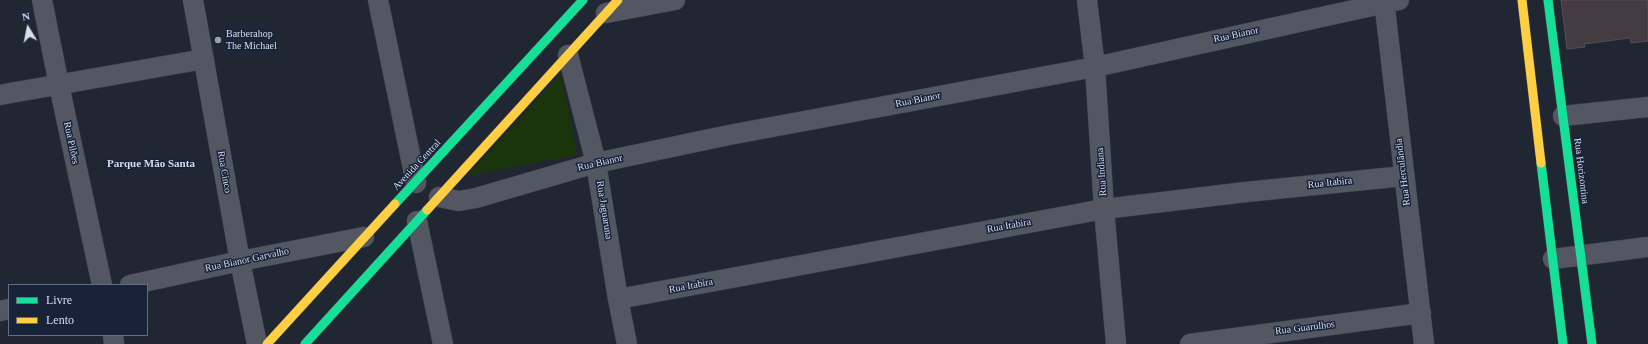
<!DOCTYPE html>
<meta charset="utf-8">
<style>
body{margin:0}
#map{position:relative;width:1648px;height:344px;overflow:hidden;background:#202632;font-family:Georgia,serif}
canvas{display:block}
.legend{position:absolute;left:8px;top:284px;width:140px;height:52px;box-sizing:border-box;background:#18233a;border:1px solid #646e82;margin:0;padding:5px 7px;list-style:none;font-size:12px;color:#d6deee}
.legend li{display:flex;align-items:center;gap:8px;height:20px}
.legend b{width:20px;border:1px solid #646e82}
.north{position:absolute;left:8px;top:8px;width:40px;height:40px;-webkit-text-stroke:3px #18233a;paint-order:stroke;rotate:350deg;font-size:11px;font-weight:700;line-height:16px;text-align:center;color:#d6deee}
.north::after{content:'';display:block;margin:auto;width:14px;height:18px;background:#d6deee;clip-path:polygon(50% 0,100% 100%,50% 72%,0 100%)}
</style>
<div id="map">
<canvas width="1648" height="344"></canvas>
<ul class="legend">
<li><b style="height:5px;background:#16e098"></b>Livre</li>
<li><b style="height:5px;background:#ffcf43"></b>Lento</li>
</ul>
<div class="north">N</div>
</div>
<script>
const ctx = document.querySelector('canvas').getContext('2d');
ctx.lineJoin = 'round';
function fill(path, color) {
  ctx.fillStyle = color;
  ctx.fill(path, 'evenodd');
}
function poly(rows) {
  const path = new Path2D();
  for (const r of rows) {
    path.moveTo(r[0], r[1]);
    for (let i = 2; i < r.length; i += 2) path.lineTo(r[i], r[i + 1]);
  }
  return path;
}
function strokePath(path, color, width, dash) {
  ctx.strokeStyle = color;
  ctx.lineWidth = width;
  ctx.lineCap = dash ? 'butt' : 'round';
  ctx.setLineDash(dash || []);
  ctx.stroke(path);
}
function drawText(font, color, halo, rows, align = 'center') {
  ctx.font = font + ' Georgia,serif';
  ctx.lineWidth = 3;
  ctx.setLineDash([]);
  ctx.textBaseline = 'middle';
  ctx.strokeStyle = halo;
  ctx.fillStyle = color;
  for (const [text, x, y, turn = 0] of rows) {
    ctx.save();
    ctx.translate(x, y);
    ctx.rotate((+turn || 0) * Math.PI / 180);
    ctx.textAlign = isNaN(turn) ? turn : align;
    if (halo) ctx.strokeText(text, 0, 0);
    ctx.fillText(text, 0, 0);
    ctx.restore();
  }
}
fill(poly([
 [561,74,577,155,467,176]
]), '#1a340c');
const building = poly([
 [1561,0,1648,0,1648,41,1631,43,1630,38,1584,44,1585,47,1567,49,1561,0]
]);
fill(building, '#453c41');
strokePath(building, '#525053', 1);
const street = poly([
 [42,0,59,85,102,285],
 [193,0,240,261,257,344],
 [378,0,416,183],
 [1087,0,1095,67,1104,209,1116,344],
 [1384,0,1424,344],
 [606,13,675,0],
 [568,55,596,163,618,299,627,344],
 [0,95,204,59],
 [1563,116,1648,107],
 [439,197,459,201,476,198,596,163,729,135,1095,67,1399,0],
 [417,221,443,344],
 [1553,259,1648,247],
 [130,285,240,261,364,237],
 [618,299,1104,209,1246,192,1404,176],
 [0,311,9,309],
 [113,335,114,344],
 [1190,344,1421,313]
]);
const fast = poly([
 [1548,0,1592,344],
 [1541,163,1563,344],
 [395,204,583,0],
 [305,344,427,210]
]);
const slow = poly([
 [1522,0,1541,163],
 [427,210,618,0],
 [267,344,395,204]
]);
strokePath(street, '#3c414c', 21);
strokePath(fast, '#3c414c', 10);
strokePath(slow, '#3c414c', 10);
strokePath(street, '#525761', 20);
strokePath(fast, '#16e098', 9);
strokePath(slow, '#ffcf43', 9);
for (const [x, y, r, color] of [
 [218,40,4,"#969eac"]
]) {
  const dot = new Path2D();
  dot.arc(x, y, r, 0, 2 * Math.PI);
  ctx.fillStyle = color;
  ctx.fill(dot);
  strokePath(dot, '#18233a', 1.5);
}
drawText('10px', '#d6deee', '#18233a', [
 ["Barberahop",226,34],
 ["The Michael",226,46]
], 'left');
drawText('10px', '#d6deee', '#18233a', [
 ["Rua Bianor",1236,35,-12],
 ["Rua Bianor",918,100,-11],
 ["Rua Pilões",71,143,78],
 ["Rua Bianor",600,163,-13],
 ["Avenida Central",417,165,-47],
 ["Rua Horizontina",1581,171,83],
 ["Rua Cinco",224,172,80],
 ["Rua Indiana",1102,172,-94],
 ["Rua Herculândia",1403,172,-97],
 ["Rua Itabira",1330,183,-6],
 ["Rua Jaguaruna",604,210,81],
 ["Rua Itabira",1009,226,-10],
 ["Rua Bianor Garvalho",247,260,-12],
 ["Rua Itabira",691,286,-11],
 ["Rua Guarulhos",1305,328,-7]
]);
drawText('bold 11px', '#d6deee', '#18233a', [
 ["Parque Mão Santa",151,164]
]);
</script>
